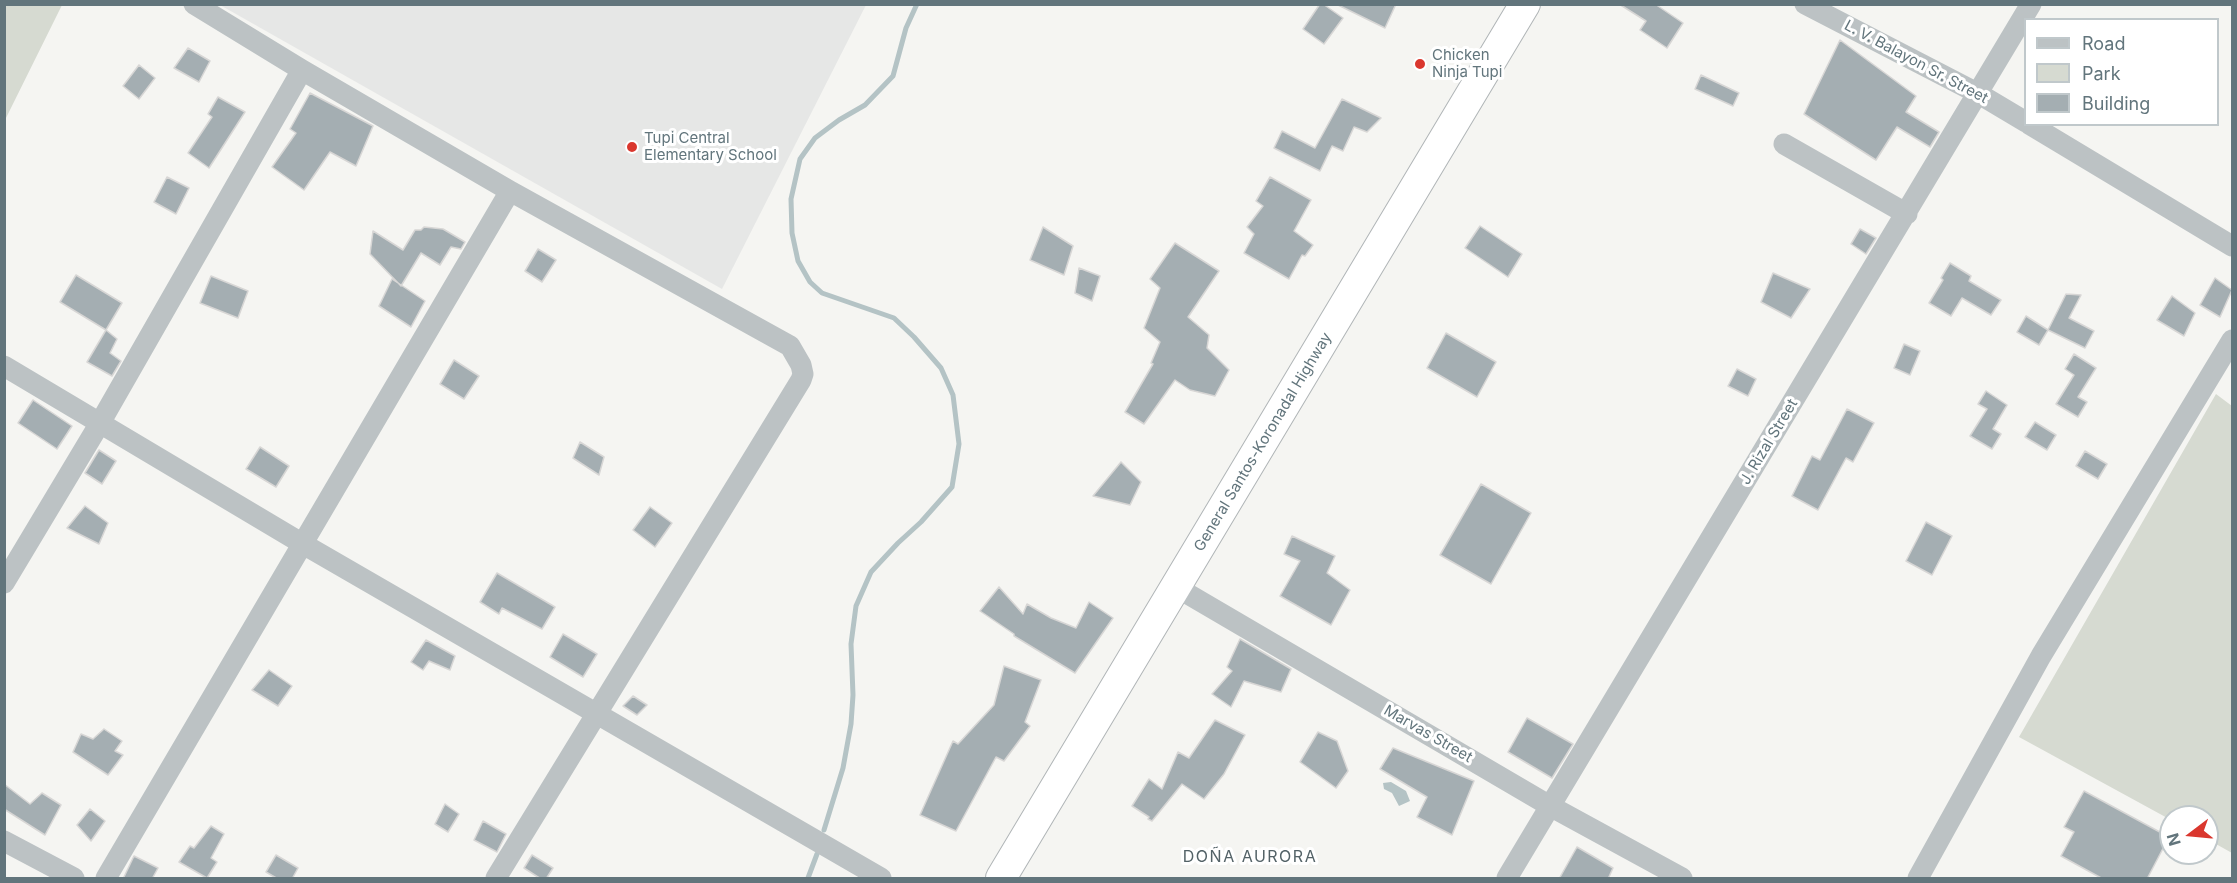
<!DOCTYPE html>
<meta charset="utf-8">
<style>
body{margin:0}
#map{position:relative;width:2237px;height:883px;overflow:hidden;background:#f5f5f2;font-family:Inter,sans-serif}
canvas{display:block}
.frame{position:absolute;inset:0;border:6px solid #62757c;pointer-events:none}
.legend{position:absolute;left:2024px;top:18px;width:195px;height:108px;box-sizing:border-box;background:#fff;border:2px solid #c0c8cb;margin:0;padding:8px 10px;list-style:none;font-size:18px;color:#62757c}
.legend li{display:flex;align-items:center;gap:12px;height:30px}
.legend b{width:30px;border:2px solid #c0c8cb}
.north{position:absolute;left:2159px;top:805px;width:60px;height:60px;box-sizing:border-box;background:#fff;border:2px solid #c0c8cb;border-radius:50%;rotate:254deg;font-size:16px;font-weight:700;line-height:24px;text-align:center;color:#62757c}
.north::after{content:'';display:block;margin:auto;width:21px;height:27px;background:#da372e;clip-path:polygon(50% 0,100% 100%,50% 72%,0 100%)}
</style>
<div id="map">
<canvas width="2237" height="883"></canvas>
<div class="frame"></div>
<ul class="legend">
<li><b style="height:8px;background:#bcc2c4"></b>Road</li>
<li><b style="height:16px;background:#d6dad1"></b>Park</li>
<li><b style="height:16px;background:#a4aeb2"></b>Building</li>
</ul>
<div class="north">N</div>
</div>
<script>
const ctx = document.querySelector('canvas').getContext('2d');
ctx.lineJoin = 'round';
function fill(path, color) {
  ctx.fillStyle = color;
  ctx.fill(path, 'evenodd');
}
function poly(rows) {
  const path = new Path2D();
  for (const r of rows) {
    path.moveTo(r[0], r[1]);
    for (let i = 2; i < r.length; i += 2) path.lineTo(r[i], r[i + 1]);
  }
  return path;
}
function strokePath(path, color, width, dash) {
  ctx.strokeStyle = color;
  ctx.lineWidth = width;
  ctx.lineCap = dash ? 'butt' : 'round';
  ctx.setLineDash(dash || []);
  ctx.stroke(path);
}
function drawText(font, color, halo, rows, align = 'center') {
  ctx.font = font + ' Inter,sans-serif';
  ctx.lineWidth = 6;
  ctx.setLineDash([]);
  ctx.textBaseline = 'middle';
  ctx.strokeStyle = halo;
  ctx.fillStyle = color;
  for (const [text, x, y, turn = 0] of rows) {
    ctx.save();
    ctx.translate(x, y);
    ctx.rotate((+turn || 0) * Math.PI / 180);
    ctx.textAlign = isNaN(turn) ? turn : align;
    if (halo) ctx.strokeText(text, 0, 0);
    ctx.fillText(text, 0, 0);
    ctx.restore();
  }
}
fill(poly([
 [220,5,866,5,722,289]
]), '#e6e7e6');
fill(poly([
 [5,4,62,5,5,120,4,5],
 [2216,394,2232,406,2232,853,2207,839,2207,817,2171,817,2171,820,2019,737]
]), '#d6dad1');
fill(poly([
 [1391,782,1406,791,1410,801,1399,806,1392,793,1384,789,1383,783]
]), '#b4c3c5');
strokePath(poly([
 [824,830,843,768,851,724,853,695,851,644,856,606,871,572,898,543,921,522,952,487,959,444,953,395,941,368,914,337,894,318,822,293,810,282,798,261,792,233,791,199,800,159,815,138,839,120,865,105,893,76,906,28,917,4],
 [808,878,817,854]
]), '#b4c3c5', 5);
const building = poly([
 [1320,4,1323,4,1343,18,1324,44,1303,29,1320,4],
 [1336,4,1396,4,1385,28,1336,4],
 [1619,4,1655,4,1683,23,1667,48,1640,30,1646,21,1619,4],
 [1840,40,1916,96,1906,112,1939,132,1930,147,1897,127,1876,160,1804,114,1840,40],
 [188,48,210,61,199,82,174,68,188,48],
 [139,65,155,78,139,99,123,86,139,65],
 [1701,75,1739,93,1733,106,1695,89,1701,75],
 [310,93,373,126,356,166,330,152,304,190,272,167,296,133,290,129,310,93],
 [218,97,245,112,209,168,188,153,212,117,208,114,218,97],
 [1342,99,1381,118,1367,132,1354,127,1343,151,1332,146,1320,171,1274,148,1282,131,1315,148,1342,99],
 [167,177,189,188,176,214,154,202,167,177],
 [1270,177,1311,200,1294,231,1313,245,1305,256,1302,255,1289,279,1244,253,1254,234,1247,227,1263,206,1256,201,1270,177],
 [1480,226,1522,254,1508,277,1465,248,1480,226],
 [424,227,443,229,465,242,461,249,451,247,440,265,421,253,401,286,370,254,373,231,403,250,415,230,421,230,424,227],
 [1043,227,1073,246,1064,275,1030,260,1043,227],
 [1860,229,1876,238,1866,254,1851,244,1860,229],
 [1175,243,1219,271,1188,317,1209,335,1207,348,1229,370,1215,396,1190,390,1175,380,1144,424,1125,412,1153,364,1151,363,1160,342,1144,328,1160,288,1150,279,1175,243],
 [538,249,556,260,542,282,525,271,538,249],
 [1950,263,1971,276,1969,281,2001,300,1991,315,1962,298,1951,316,1929,303,1943,280,1941,278,1950,263],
 [1079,268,1100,276,1092,301,1075,293,1079,268],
 [1773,273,1810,289,1791,318,1761,302,1773,273],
 [76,275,122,303,106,330,60,302,76,275],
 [211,276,248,291,238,318,200,303,211,276],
 [2215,278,2232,290,2220,317,2200,305,2215,278],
 [392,279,425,301,411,327,379,306,392,279],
 [2066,294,2081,295,2069,318,2094,331,2085,348,2048,330,2066,294],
 [2172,296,2195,313,2184,336,2157,320,2172,296],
 [2026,316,2048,330,2039,345,2017,332,2026,316],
 [106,330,117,339,110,353,121,361,112,376,87,362,106,330],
 [1446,333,1496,362,1477,397,1427,368,1446,333],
 [1904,344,1920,351,1910,375,1894,368,1904,344],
 [2074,354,2096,368,2078,397,2087,402,2078,417,2056,404,2074,375,2065,369,2074,354],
 [454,360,479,376,464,399,440,384,454,360],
 [1737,369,1756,379,1748,396,1728,386,1737,369],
 [1986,391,2007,405,1993,429,2001,434,1992,449,1970,436,1987,409,1978,404,1986,391],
 [33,400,72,426,57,449,18,423,33,400],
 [1847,409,1874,423,1853,462,1846,458,1818,510,1792,496,1812,456,1820,460,1847,409],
 [2035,422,2056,435,2047,450,2025,437,2035,422],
 [580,442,604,457,599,475,573,458,580,442],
 [260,447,289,466,276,487,246,469,260,447],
 [99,450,116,461,102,484,85,473,99,450],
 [2085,451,2107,464,2098,479,2076,466,2085,451],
 [1121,462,1141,482,1130,505,1093,496,1121,462],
 [1481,484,1531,513,1491,584,1440,555,1481,484],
 [85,506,108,523,99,544,67,528,85,506],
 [650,507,672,523,655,547,633,530,650,507],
 [1926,522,1952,536,1932,575,1906,561,1926,522],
 [1292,536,1335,556,1327,573,1350,590,1331,625,1280,596,1300,561,1284,554,1292,536],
 [497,573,555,607,542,629,502,608,499,614,480,602,497,573],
 [999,587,1023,614,1027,604,1051,618,1076,628,1089,602,1113,618,1075,673,1014,636,1014,634,980,611,999,587],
 [563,634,597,654,583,677,550,657,563,634],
 [1240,639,1291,669,1281,692,1244,681,1231,707,1212,694,1232,671,1227,667,1240,639],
 [426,640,455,656,450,670,429,661,423,670,411,662,426,640],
 [1004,666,1041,680,1025,722,1030,726,1004,761,996,757,956,831,920,815,953,741,958,744,994,705,1004,666],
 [269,670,292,686,278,706,252,690,269,670],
 [633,696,647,705,637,715,623,706,633,696],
 [1527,718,1573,744,1552,778,1508,752,1527,718],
 [1215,720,1245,735,1224,774,1204,799,1182,784,1152,821,1148,819,1149,817,1132,806,1149,779,1162,789,1178,752,1189,758,1215,720],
 [104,729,122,741,115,751,123,755,108,775,73,752,81,734,93,739,104,729],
 [1318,732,1337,741,1348,771,1336,788,1300,762,1318,732],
 [1393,748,1474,781,1452,835,1417,817,1427,797,1380,769,1393,748],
 [4,784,30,804,42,793,61,805,45,835,4,809,4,784],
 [2084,791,2169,837,2147,879,2103,879,2061,856,2074,832,2064,827,2084,791],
 [445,804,459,814,448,832,435,824,445,804],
 [90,809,105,821,91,841,77,825,90,809],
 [483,821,506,834,497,852,474,840,483,821],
 [211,826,224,834,211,858,217,862,207,878,179,862,190,846,194,848,211,826],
 [1577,847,1613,868,1608,879,1559,879,1577,847],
 [276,855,298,868,292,879,278,879,266,872,276,855],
 [532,855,553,868,546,879,541,879,524,868,532,855],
 [134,856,158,868,152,879,123,879,134,856]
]);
fill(building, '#a4aeb2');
strokePath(building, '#d7d6d5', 1.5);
const highway = poly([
 [1001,878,1525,4]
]);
strokePath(highway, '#b0b5b7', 32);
strokePath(poly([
 [194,4,302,70,510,191,790,346,801,365,803,374,801,380,496,878],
 [1805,4,1979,94,2026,122],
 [2029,124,2232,246],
 [1784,144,1907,214],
 [4,366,303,544,881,878],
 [4,583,100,423,302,70],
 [1176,587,1550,806,1682,878],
 [4,841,74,878],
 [106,878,510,191],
 [1507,878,2031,4],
 [1918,878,2041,656,2232,340]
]), '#bcc2c4', 21);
strokePath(highway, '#fff', 30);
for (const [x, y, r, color] of [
 [1420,64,6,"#da372e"],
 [632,147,6,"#da372e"]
]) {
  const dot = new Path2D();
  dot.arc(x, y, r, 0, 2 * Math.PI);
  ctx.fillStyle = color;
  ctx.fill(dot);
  strokePath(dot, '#fff', 2);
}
drawText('15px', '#62757c', '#fff', [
 ["Chicken",1432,55],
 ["Ninja Tupi",1432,72],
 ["Tupi Central",644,138],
 ["Elementary School",644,155]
], 'left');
drawText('15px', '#62757c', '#fff', [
 ["L. V. Balayon Sr. Street",1916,62,28],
 ["General Santos-Koronadal Highway",1263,442,-59],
 ["J. Rizal Street",1769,442,-59],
 ["Marvas Street",1428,734,30]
]);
ctx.letterSpacing = '1.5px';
drawText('16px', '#536267', '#fff', [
 ["DOÑA AURORA",1250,857]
]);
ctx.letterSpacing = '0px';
</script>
